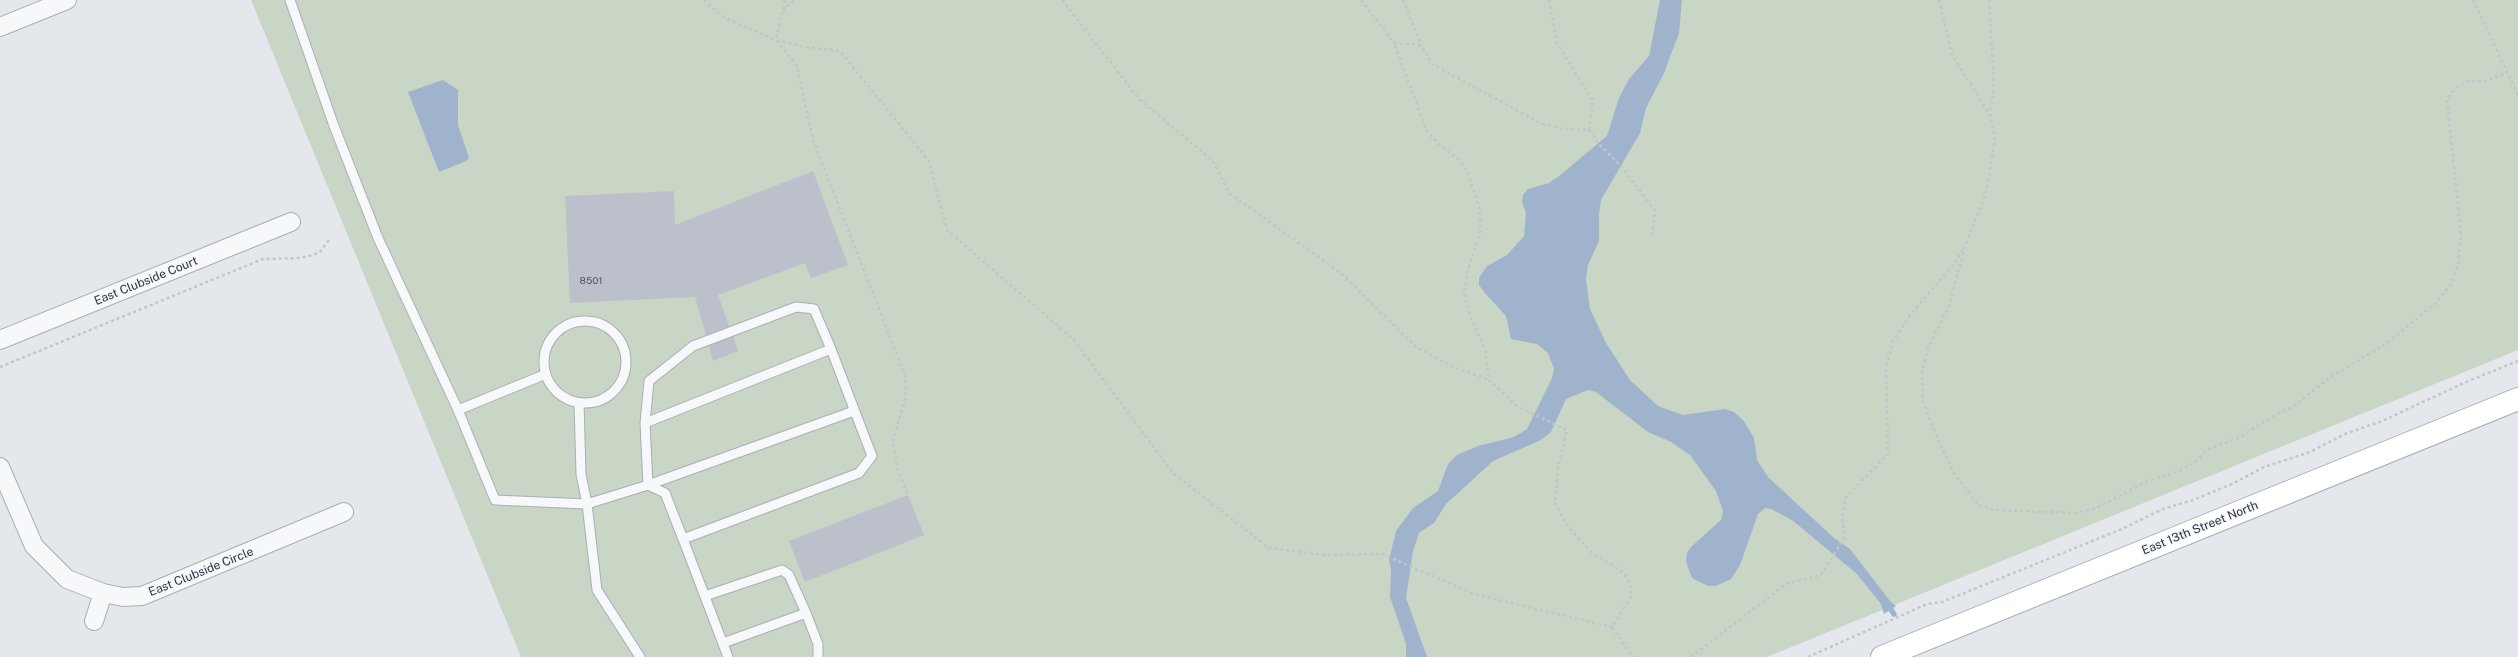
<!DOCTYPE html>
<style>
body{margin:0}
canvas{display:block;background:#e4e7ec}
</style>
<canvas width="2518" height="657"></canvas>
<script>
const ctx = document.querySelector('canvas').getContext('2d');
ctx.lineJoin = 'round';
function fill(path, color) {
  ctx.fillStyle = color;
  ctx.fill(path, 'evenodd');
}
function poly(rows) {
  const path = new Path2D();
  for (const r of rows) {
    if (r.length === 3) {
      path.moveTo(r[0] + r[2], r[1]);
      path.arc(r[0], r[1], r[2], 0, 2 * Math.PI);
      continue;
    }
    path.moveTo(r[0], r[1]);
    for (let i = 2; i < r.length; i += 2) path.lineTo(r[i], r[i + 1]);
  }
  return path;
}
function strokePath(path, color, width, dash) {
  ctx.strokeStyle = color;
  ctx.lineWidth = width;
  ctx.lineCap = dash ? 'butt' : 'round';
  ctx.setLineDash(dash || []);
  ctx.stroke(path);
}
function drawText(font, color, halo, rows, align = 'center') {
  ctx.font = font + ' "Public Sans",sans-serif';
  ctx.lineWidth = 3;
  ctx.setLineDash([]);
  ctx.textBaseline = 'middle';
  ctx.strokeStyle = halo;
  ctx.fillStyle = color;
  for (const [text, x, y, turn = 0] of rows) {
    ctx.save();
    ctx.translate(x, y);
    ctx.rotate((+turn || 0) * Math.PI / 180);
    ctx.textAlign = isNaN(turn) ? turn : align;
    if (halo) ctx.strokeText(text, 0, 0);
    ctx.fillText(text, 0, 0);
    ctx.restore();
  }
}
fill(poly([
 [251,0,2518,0,2518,350,1767,657,521,657]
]), '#c9d6c5');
fill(poly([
 [1660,0,1682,0,1679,33,1664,73,1646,108,1640,133,1601,200,1599,214,1599,241,1588,265,1586,279,1590,309,1606,343,1630,380,1658,406,1683,415,1725,409,1734,412,1743,420,1754,438,1757,460,1768,477,1834,538,1850,549,1890,601,1896,606,1884,614,1881,604,1857,574,1792,520,1771,509,1765,508,1758,514,1740,565,1731,579,1716,586,1708,586,1692,578,1686,562,1687,553,1691,547,1721,520,1723,511,1716,491,1690,455,1671,442,1648,432,1596,392,1588,390,1566,399,1551,432,1541,440,1493,461,1446,504,1434,523,1419,533,1413,551,1406,598,1427,657,1406,657,1406,644,1390,597,1391,569,1389,560,1396,531,1413,508,1438,491,1448,464,1457,455,1478,446,1514,437,1527,429,1552,378,1554,369,1548,353,1537,344,1511,339,1506,316,1484,292,1479,285,1479,278,1487,266,1507,255,1524,236,1526,213,1522,202,1523,195,1528,189,1549,183,1559,176,1607,136,1619,98,1629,79,1649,56],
 [443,80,458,90,458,125,469,158,466,161,439,172,408,92]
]), '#9fb4cc');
strokePath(poly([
 [1887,604,1894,614]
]), '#9fb4cc', 5.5);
fill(poly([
 [813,171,848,265,811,278,805,263,718,295,729,326,706,335,695,297,570,303,565,196,674,191,675,225],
 [733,337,738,351,713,361,709,346],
 [908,495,924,535,805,582,789,541]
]), '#bbc0ca');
const service = poly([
 [290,0,334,126,378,238,458,410,495,500,587,504,597,590,640,657],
 [585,362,41],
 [579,403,581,474,587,504,648,485,645,423,649,381,693,346,796,307,814,309,831,349],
 [458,410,546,374],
 [645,423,831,349,872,456,859,473,683,539,728,657],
 [648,485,854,411],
 [648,485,665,493,683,539],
 [705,596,782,570,789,575,806,613,818,644,818,657],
 [723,643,806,613]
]);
const minor = poly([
 [0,27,67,0],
 [0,340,291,222],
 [0,467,34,546,67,579,103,593,123,597,142,596,344,512],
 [94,621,103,593]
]);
const secondary = poly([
 [1882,657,2518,399]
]);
strokePath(service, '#a9aeb7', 11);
strokePath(minor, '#a9aeb7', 20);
strokePath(secondary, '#a9aeb7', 24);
strokePath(poly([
 [704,0,725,18,776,40,797,66,813,140,905,375,906,395,893,441,897,468,908,495],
 [785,0,776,40,805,47,840,51,929,161,947,230,1074,340,1173,473,1269,548,1325,555,1382,554,1474,594,1612,627],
 [1062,0,1139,99,1213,161,1229,193,1342,274,1416,347,1451,366,1489,380],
 [1361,0,1394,43],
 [1403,0,1421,45],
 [1549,0,1557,43,1593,101,1589,130,1564,129,1542,124,1432,64,1421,45,1394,43,1427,132,1442,147,1460,160,1469,176,1479,207,1481,230,1468,270,1464,293,1471,318,1485,349,1489,380,1518,407,1567,430,1558,467,1555,504,1570,529,1590,551,1624,573,1630,584,1632,595,1612,627,1633,657],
 [1939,0,1952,55,1989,113],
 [1989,0,1993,66,1993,96,1990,114,1995,138,1987,190,1966,244,1949,306,1928,348,1922,373,1923,401,1939,442,1954,473,1978,505,1994,510,2076,513,2096,508,2148,481,2179,471,2194,463,2207,450,2240,437,2278,413,2293,407,2326,380,2387,343,2436,303,2451,284,2458,264,2461,235,2447,99,2456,88,2467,81,2485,81,2506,73],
 [2473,0,2518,95],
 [783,11,794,0],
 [1589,130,1599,144,1622,167,1655,211,1652,236],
 [0,367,263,259,300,258,313,255,320,252,329,240],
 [1691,657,1786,584,1821,575,1845,537,1842,518,1845,498,1888,454,1886,368,1893,341,1911,314,1953,265,1964,248],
 [1808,657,1927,604,1942,602,2122,529,2163,509,2193,500,2232,484,2264,467,2310,452,2345,434,2382,421,2466,382,2518,361]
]), '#c2c5cb', 2.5, [3, 3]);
strokePath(service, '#f7f8fa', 9);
strokePath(minor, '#f7f8fa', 18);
strokePath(secondary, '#fff', 22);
drawText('10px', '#4f5766', null, [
 ["8501",591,281]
]);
drawText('12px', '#2b3445', '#f4f6f9', [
 ["East Clubside Court",146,281,-22],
 ["East 13th Street North",2200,528,-22],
 ["East Clubside Circle",201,572,-22]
]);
</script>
